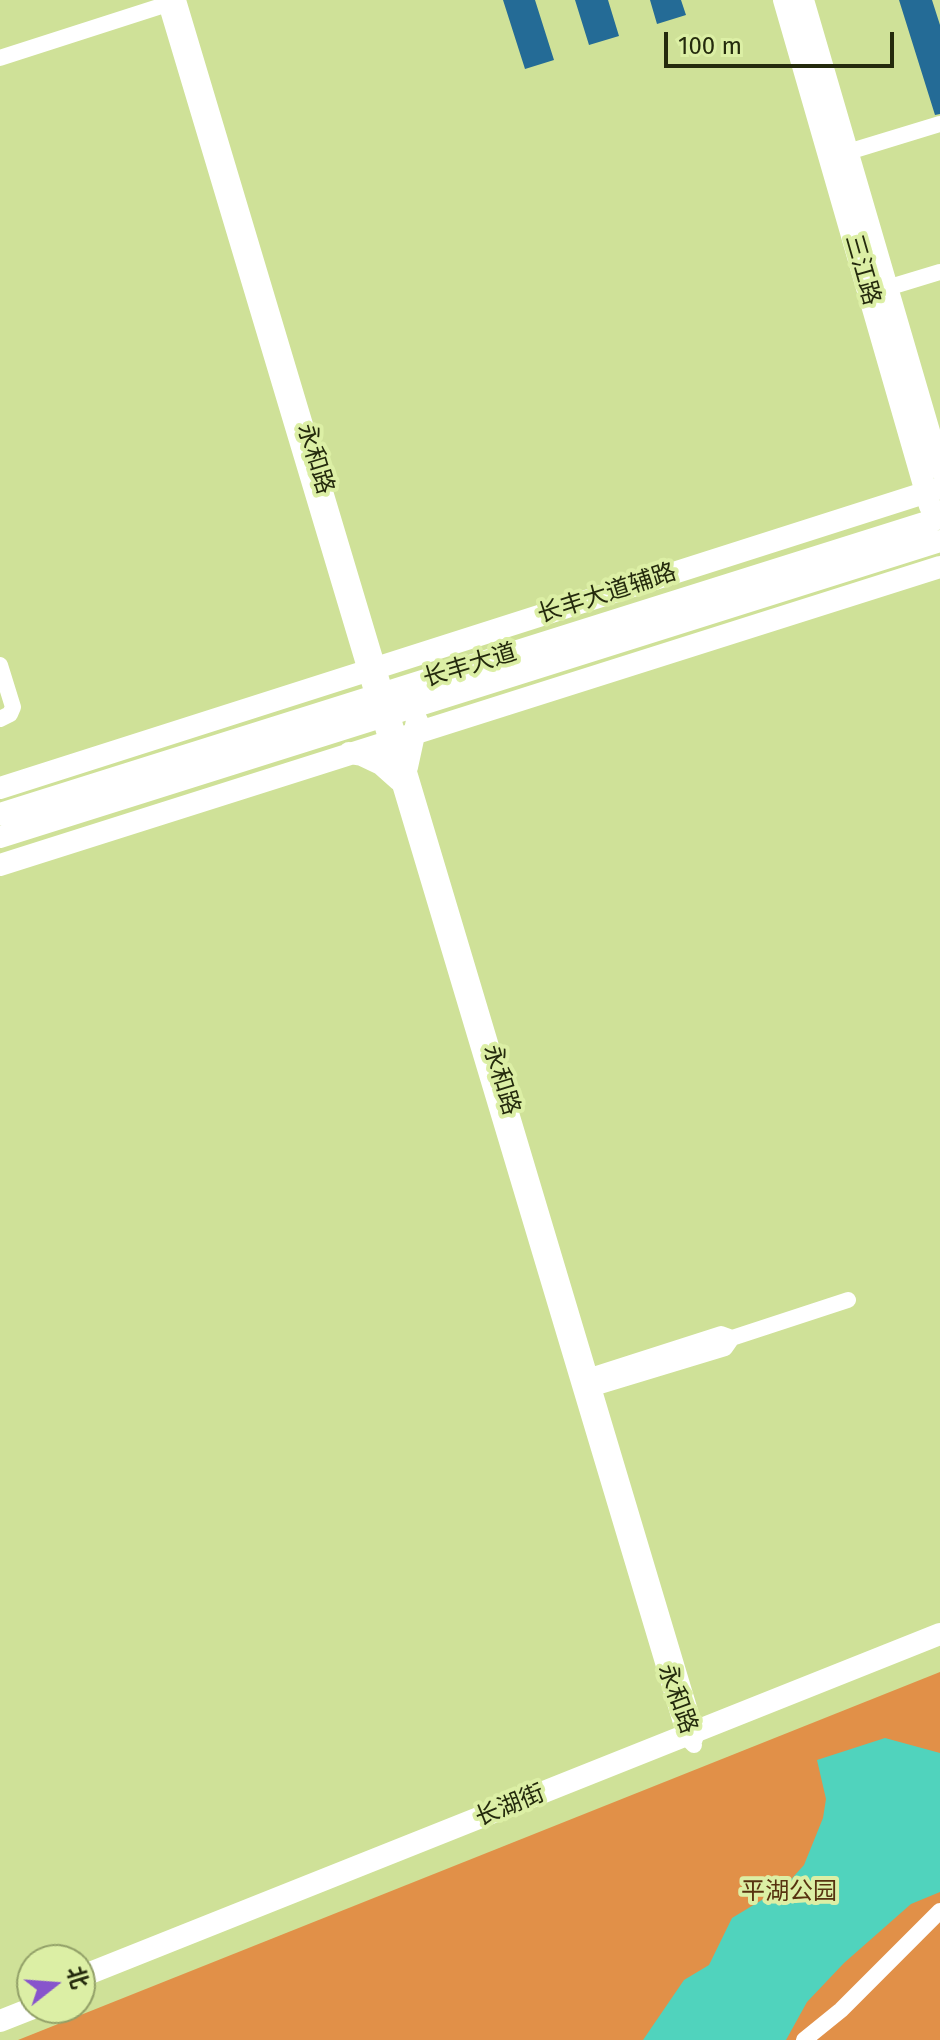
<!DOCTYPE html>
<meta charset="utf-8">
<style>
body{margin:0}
#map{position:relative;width:940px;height:2040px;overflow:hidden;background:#cfe198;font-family:"Fira Sans","Noto Sans SC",sans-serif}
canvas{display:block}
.north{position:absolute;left:16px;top:1944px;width:80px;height:80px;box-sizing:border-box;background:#dcefa5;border:2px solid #92a068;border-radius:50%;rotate:73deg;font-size:22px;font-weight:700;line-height:32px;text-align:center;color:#242a0d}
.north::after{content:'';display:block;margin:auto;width:28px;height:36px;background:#8754cc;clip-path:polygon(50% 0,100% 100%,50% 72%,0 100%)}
.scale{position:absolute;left:664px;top:32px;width:230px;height:36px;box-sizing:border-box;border:4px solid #242a0d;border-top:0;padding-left:10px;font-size:24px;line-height:28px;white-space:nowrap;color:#242a0d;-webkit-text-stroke:6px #dcefa5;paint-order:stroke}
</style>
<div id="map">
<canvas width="940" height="2040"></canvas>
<div class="north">北</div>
<div class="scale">100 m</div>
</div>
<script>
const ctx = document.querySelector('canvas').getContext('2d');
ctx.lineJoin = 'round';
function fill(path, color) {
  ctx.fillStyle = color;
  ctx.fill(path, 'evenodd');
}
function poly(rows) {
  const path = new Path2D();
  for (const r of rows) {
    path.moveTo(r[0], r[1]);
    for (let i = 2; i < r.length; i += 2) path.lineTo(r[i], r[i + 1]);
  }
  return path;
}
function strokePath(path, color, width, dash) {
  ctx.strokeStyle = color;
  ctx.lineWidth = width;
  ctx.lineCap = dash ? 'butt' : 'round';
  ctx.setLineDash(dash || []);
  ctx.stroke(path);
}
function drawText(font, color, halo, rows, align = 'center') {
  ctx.font = font + ' "Fira Sans","Noto Sans SC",sans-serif';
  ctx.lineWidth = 8;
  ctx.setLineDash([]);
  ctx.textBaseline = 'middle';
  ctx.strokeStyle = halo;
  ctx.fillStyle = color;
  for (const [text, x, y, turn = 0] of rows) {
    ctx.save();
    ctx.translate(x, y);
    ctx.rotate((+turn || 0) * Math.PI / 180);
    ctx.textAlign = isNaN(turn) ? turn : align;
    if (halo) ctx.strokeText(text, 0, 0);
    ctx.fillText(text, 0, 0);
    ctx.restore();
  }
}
fill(poly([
 [940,1672,940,2040,18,2040]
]), '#e19048');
fill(poly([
 [885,1738,940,1753,940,1892,911,1904,844,1963,807,2002,786,2040,643,2040,684,1980,709,1965,732,1918,785,1886,804,1865,823,1818,826,1799,817,1760]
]), '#50d3bd');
fill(poly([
 [503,0,535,0,554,60,525,69],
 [575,0,608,0,619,36,589,45],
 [650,0,681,0,686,15,657,24],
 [899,0,932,0,940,25,940,114,935,115]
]), '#246b96');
strokePath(poly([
 [165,0,685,1736,694,1745],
 [178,0,696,1731,695,1739],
 [0,58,174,2],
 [848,152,940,124],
 [887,288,940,272],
 [0,665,13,707,10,714,0,719],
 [584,1382,590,1376,721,1334,732,1338],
 [585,1387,593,1388,725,1348,732,1338,848,1300],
 [804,2040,841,2010,940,1911]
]), '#fff', 16);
strokePath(poly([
 [784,0,930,506],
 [803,0,940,469],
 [349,753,362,755,381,764,399,780],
 [407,767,417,721],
 [0,788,940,488],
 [0,814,940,518],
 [0,837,940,541],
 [0,865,940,567],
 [80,1977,940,1634],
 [0,2021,33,2008]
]), '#fff', 22);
drawText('24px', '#242a0d', '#dcefa5', [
 ["三江路",862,270,74],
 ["永和路",315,459,73],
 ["长丰大道辅路",607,594,-18],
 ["长丰大道",470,666,-17],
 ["永和路",501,1080,73],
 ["永和路",677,1699,70],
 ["长湖街",510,1806,-22]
]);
drawText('24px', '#57320f', '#dcefa5', [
 ["平湖公园",789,1892]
]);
</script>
